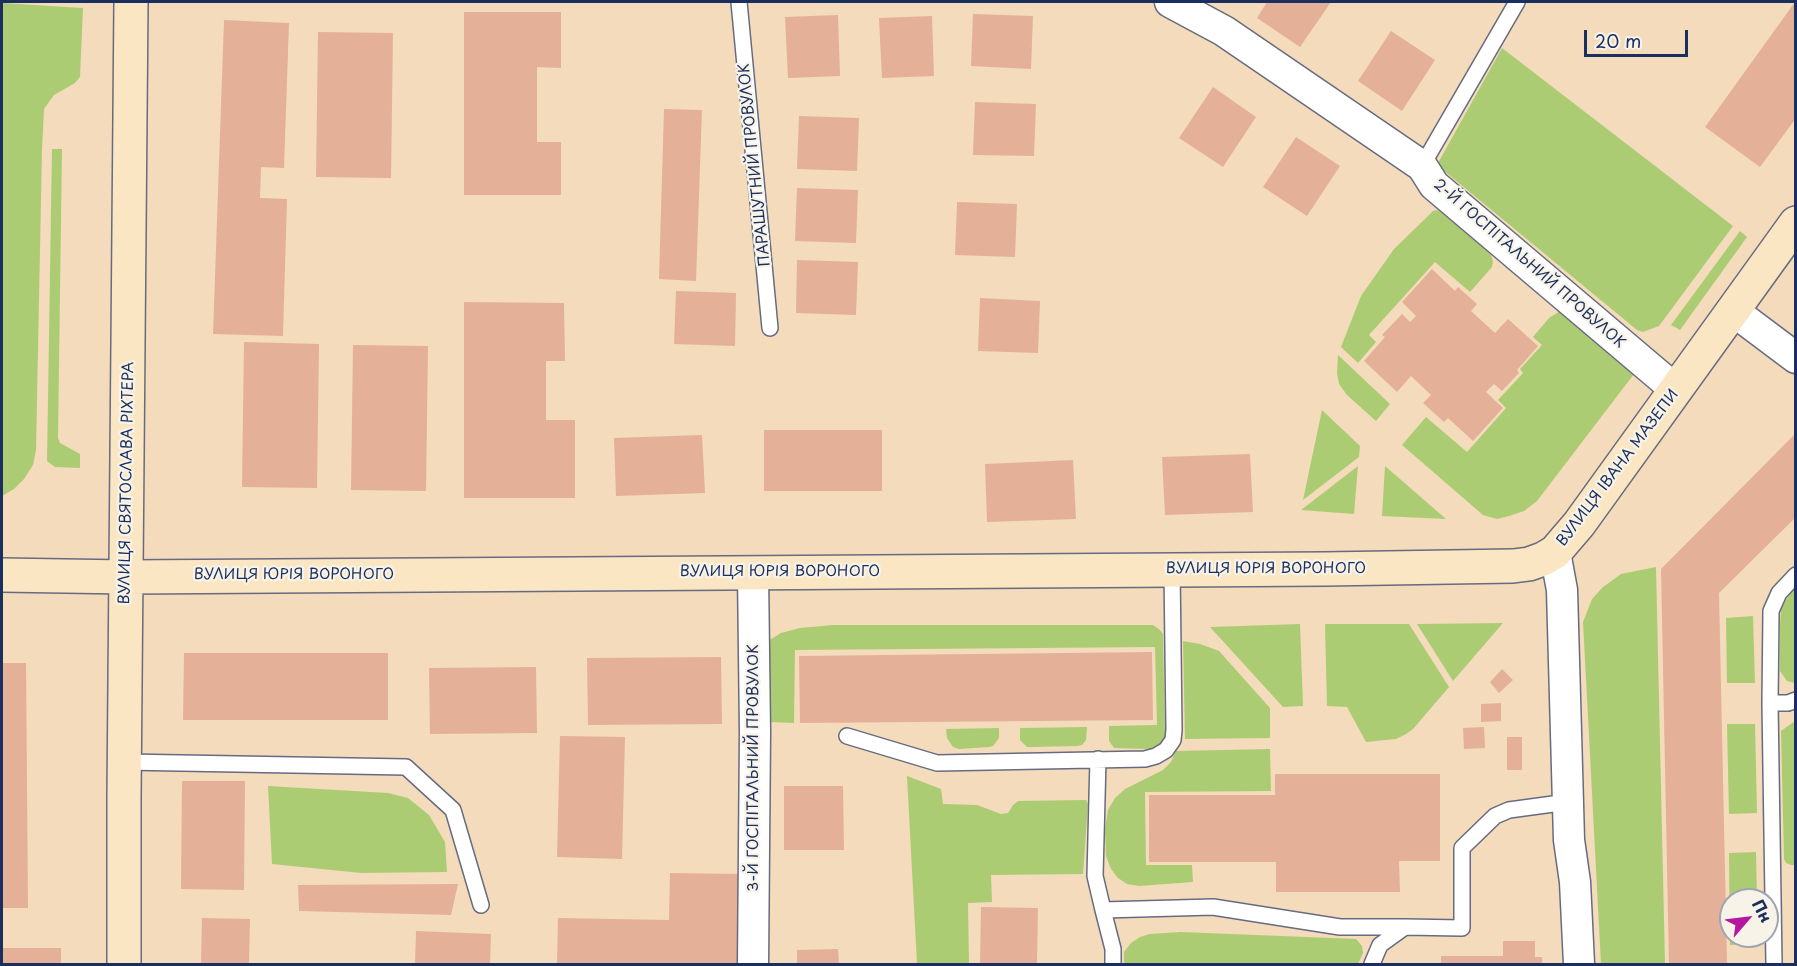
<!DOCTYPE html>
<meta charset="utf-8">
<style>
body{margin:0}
#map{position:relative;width:1797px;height:966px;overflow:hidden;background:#f3dbbc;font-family:"Playpen Sans",sans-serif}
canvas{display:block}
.frame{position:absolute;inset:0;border:3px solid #1b2f5e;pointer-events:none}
.north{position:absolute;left:1719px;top:888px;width:60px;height:60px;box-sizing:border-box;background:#f7f3e8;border:2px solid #9fa5b1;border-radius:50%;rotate:62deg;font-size:16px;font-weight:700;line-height:24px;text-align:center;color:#1b2f5e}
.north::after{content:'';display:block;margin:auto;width:21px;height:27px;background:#b5179e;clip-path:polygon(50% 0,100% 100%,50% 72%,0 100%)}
.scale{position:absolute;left:1584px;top:30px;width:104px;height:27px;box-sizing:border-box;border:3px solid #1b2f5e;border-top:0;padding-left:8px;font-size:18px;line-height:21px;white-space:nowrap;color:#1b2f5e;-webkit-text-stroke:4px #f7f3e8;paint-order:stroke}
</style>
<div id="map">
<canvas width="1797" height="966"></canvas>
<div class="frame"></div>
<div class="north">Пн</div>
<div class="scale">20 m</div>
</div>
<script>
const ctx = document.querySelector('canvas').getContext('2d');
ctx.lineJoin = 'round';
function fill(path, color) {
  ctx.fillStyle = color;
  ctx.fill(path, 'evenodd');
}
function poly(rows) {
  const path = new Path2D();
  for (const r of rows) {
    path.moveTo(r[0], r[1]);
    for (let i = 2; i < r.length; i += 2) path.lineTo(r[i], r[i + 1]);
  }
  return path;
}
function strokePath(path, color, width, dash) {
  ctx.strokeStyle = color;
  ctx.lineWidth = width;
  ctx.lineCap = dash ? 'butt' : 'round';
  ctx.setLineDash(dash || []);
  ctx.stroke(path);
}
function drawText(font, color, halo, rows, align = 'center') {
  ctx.font = font + ' "Playpen Sans",sans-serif';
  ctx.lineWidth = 4.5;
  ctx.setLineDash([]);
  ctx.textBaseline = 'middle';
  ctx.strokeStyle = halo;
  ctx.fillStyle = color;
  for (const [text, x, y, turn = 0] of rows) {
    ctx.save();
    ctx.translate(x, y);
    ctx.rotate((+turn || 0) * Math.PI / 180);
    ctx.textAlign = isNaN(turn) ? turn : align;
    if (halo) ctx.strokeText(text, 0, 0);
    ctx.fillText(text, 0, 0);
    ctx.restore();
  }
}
fill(poly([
 [2,3,83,8,80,77,75,83,54,95,44,109,42,149,36,450,33,465,24,479,14,489,2,496],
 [1502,48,1733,226,1659,326,1643,332,1637,330,1443,170,1438,163],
 [52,149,62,149,58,438,60,443,80,454,80,468,55,467,47,461],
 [1438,210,1486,250,1491,255,1493,262,1492,267,1470,292,1435,262,1369,335,1376,342,1358,363,1341,347,1361,296,1394,249,1430,214,1433,211],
 [1740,231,1747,237,1680,330,1671,325],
 [1560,311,1632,371,1634,374,1537,501,1524,511,1509,516,1497,519,1483,515,1402,445,1426,417,1467,452,1506,408,1498,400,1523,373,1520,369,1542,345,1533,337,1549,318],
 [1338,355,1390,404,1376,421,1347,395,1339,384,1337,373],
 [1322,410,1360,446,1359,457,1303,500],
 [1358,466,1354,514,1301,510],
 [1385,466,1446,519,1382,516],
 [1656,567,1665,964,1601,964,1583,622,1592,599,1603,587,1621,574],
 [1795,586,1795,683,1787,681,1780,671,1780,624,1781,610,1786,600],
 [1753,616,1755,683,1727,683,1726,618],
 [1503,623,1453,681,1417,624],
 [1300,624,1303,706,1283,707,1210,627],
 [1325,624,1409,624,1449,687,1413,729,1406,734,1396,739,1366,742,1347,707,1327,706],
 [833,625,1153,625,1160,630,1163,634,1165,737,1162,743,1157,747,1150,749,1114,748,1109,741,1109,726,1157,725,1155,647,795,650,794,723,769,722,768,641,781,633,800,628],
 [1183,641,1200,644,1219,651,1270,708,1270,738,1185,739],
 [1795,721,1796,865,1791,865,1786,863,1784,859,1781,731],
 [1727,724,1755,724,1757,813,1729,814],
 [1087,727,1086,740,1082,745,1077,746,1033,747,1027,747,1020,740,1020,728],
 [999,728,999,738,993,746,989,747,959,749,953,747,947,738,946,729],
 [1270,749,1271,791,1145,792,1146,865,1192,865,1193,882,1139,886,1127,884,1118,878,1111,869,1106,856,1105,829,1108,810,1115,798,1125,789,1163,770,1171,762,1176,751],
 [907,776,941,789,943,804,977,805,1001,814,1008,813,1013,805,1018,801,1086,800,1088,804,1083,874,991,875,992,902,968,903,969,964,917,964],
 [268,786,388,793,408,798,429,815,445,842,447,872,361,873,272,864],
 [1756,852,1757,900,1731,900,1731,936,1757,936,1757,944,1730,945,1729,853],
 [1181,932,1356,939,1362,946,1363,953,1358,964,1124,964,1124,952,1131,943,1140,937,1150,934]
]), '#accc73');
fill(poly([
 [1267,2,1331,2,1300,47,1257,18],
 [1795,2,1796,118,1760,167,1705,127],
 [464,12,561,12,561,68,537,67,537,142,561,142,561,195,464,195],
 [973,14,1033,16,1031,69,971,66],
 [838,15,840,76,788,78,785,17],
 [932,16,934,76,882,78,879,18],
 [224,20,289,23,284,168,261,167,260,198,287,199,283,336,213,334],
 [1391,31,1435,60,1402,111,1358,81],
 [318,32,393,33,391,178,316,177],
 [1213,87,1256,117,1223,167,1179,138],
 [975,102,1036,104,1034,156,973,155],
 [664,109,702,110,696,281,659,279],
 [799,116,859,118,857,171,797,169],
 [1296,137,1340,166,1307,216,1263,187],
 [797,188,858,190,856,243,795,241],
 [957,202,1017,204,1015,257,955,255],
 [797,260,858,262,856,315,796,313],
 [1432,269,1455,291,1458,287,1477,304,1471,311,1495,333,1508,319,1538,346,1517,370,1519,373,1502,391,1494,384,1486,392,1503,408,1473,441,1448,418,1444,422,1423,403,1431,395,1411,376,1397,392,1364,361,1385,337,1382,335,1402,314,1410,322,1416,316,1402,302],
 [676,291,736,293,735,346,674,344],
 [980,298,1040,301,1038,353,978,351],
 [464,302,564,303,565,361,546,361,546,420,575,420,575,498,464,498],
 [244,342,319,344,317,488,242,487],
 [353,345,428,346,426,491,351,490],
 [764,430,882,430,882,491,764,491],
 [1796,433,1796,517,1719,593,1727,964,1669,964,1661,569],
 [702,435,705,493,616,496,614,438],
 [1250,454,1253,512,1165,515,1162,457],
 [1073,460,1076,519,987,522,985,464],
 [1152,652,1153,720,800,723,799,656],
 [184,653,388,653,388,720,183,720],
 [721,657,722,724,588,725,587,658],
 [2,663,26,663,28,908,2,908],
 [536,667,537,733,430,734,429,668],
 [1502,669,1513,680,1499,693,1490,682],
 [1501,703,1501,721,1481,722,1481,704],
 [1484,727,1485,748,1464,749,1463,728],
 [560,736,625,737,622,859,557,857],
 [1507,737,1522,737,1522,770,1507,770],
 [1275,774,1440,774,1440,861,1399,861,1400,892,1276,892,1276,862,1149,862,1149,795,1275,795],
 [182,781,245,781,244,890,181,889],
 [784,786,843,786,844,850,784,850],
 [670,873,740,874,738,964,557,964,558,918,669,920],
 [458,884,451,915,299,911,298,885],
 [981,907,1038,908,1037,964,980,964],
 [202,918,250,919,249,964,201,964],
 [416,931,491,934,490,964,415,964],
 [1503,941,1535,941,1535,957,1542,957,1542,964,1441,964,1441,956,1503,956],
 [2,948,61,948,61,964,2,964],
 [838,949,839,964,797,964,797,950]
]), '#e5b098');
const lane = poly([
 [739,2,770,328],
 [1422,166,1517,2],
 [1770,703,1788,703,1796,700],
 [847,736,937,763,1145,759,1156,756,1166,750,1173,740,1174,730,1172,569],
 [1098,759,1095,876,1103,910],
 [124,762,406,767,453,810,481,905],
 [1113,964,1113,949,1103,910,1213,907,1340,927,1405,927],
 [1372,964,1380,945,1405,927,1462,928,1462,848,1495,816,1509,810,1568,802],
 [1774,964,1770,703,1771,611,1779,593,1796,575]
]);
const street = poly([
 [1170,2,1224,31,1422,166,1434,185,1676,390],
 [1732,310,1796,358],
 [1555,552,1562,590,1569,840,1575,882,1579,964],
 [753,573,755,732,753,964]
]);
const secondary = poly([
 [2,575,127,577,1325,569,1513,566,1529,564,1543,559,1555,552,1579,524,1796,223],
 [124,964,124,796,131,2]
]);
strokePath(lane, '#676b7f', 18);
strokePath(street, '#676b7f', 33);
strokePath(secondary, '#676b7f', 36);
strokePath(lane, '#fff', 15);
strokePath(street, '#fff', 30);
strokePath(secondary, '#fbe6c4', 33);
drawText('15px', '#1b2f5e', '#f7f3e8', [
 ["ПАРАШУТНИЙ ПРОВУЛОК",755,165,-96],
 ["2-Й ГОСПІТАЛЬНИЙ ПРОВУЛОК",1529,264,41],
 ["ВУЛИЦЯ ІВАНА МАЗЕПИ",1618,468,-53],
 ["ВУЛИЦЯ СВЯТОСЛАВА РІХТЕРА",127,483,-89],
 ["ВУЛИЦЯ ЮРІЯ ВОРОНОГО",1266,569],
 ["ВУЛИЦЯ ЮРІЯ ВОРОНОГО",780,572],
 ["ВУЛИЦЯ ЮРІЯ ВОРОНОГО",294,575],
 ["3-Й ГОСПІТАЛЬНИЙ ПРОВУЛОК",754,768,-90]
]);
</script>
